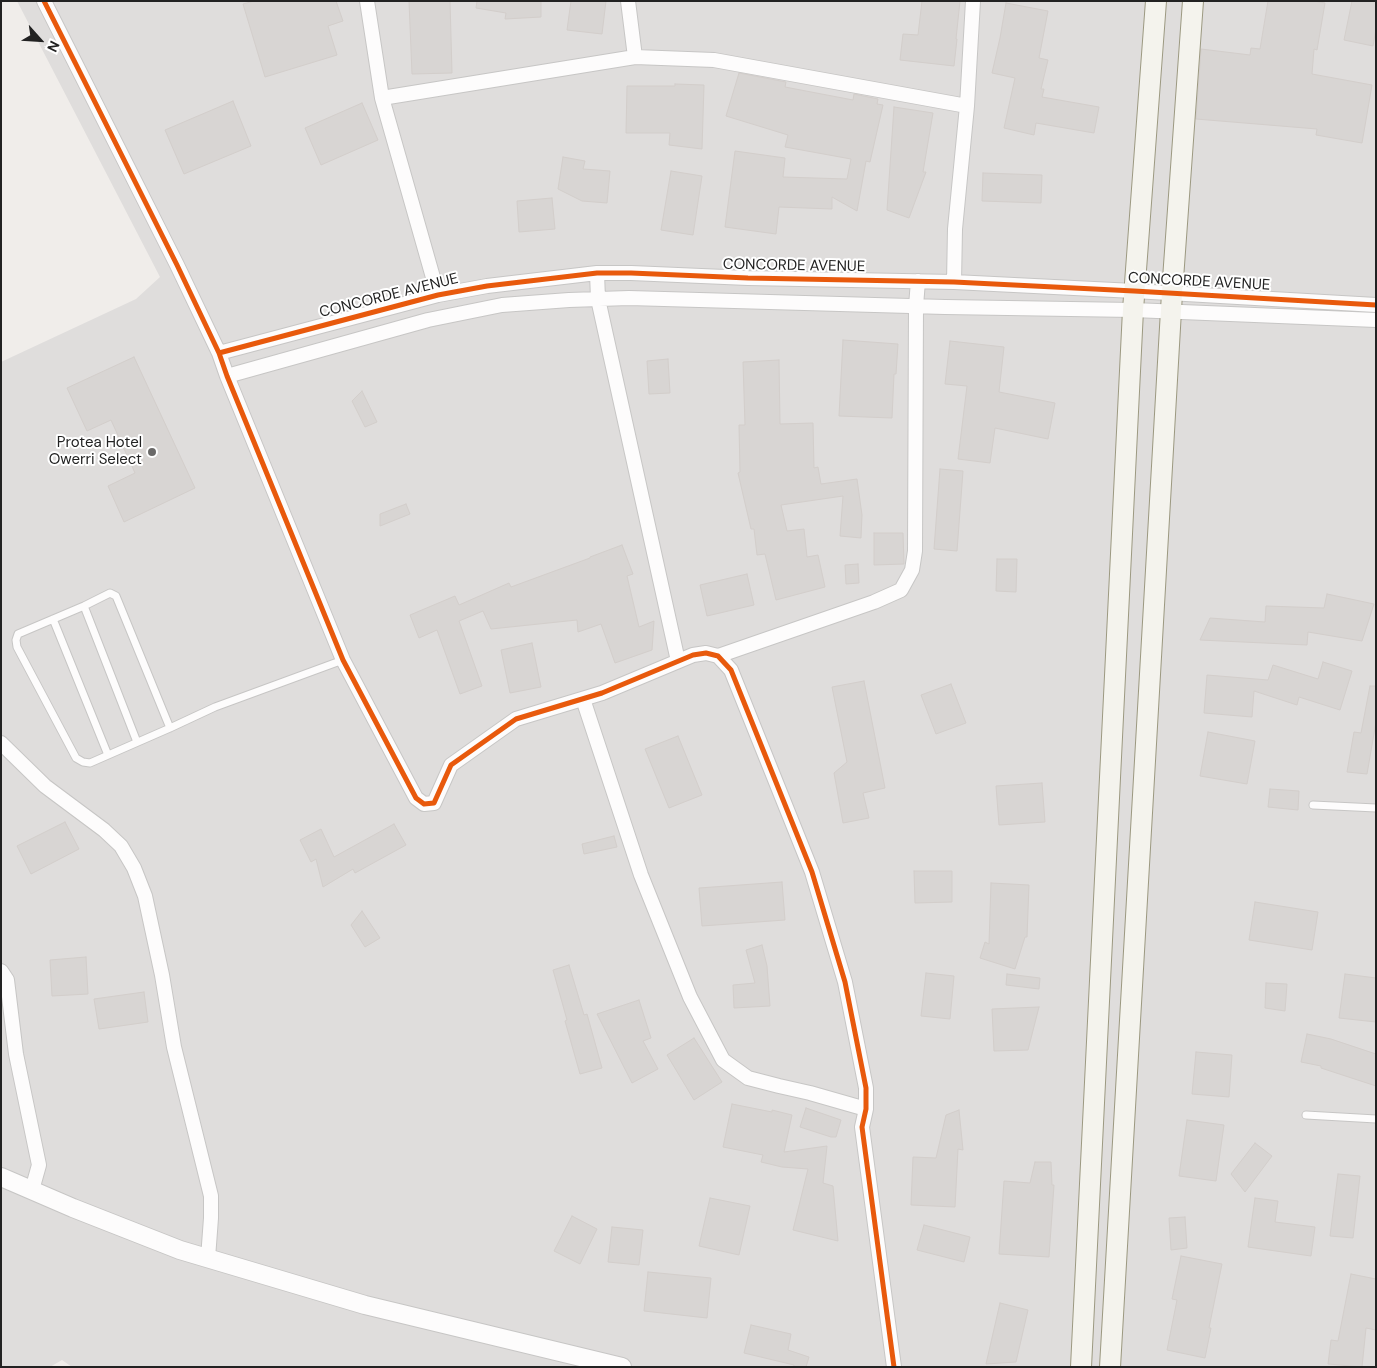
<!DOCTYPE html>
<style>
body{margin:0}
#map{position:relative;width:1377px;height:1368px;overflow:hidden;background:#f0edea;font-family:"DM Sans",sans-serif}
canvas{display:block}
.frame{position:absolute;inset:0;border:2px solid #222;pointer-events:none}
.north{position:absolute;left:15px;top:15px;width:50px;height:50px;-webkit-text-stroke:4px #fff;paint-order:stroke;rotate:116deg;font-size:14px;font-weight:700;line-height:20px;text-align:center;color:#222}
.north::after{content:'';display:block;margin:auto;width:18px;height:22px;background:#222;clip-path:polygon(50% 0,100% 100%,50% 72%,0 100%)}
</style>
<div id="map">
<canvas width="1377" height="1368"></canvas>
<div class="frame"></div>
<div class="north">N</div>
</div>
<script>
const ctx = document.querySelector('canvas').getContext('2d');
ctx.lineJoin = 'round';
function fill(path, color) {
  ctx.fillStyle = color;
  ctx.fill(path, 'evenodd');
}
function poly(rows) {
  const path = new Path2D();
  for (const r of rows) {
    path.moveTo(r[0], r[1]);
    for (let i = 2; i < r.length; i += 2) path.lineTo(r[i], r[i + 1]);
  }
  return path;
}
function strokePath(path, color, width, dash) {
  ctx.strokeStyle = color;
  ctx.lineWidth = width;
  ctx.lineCap = dash ? 'butt' : 'round';
  ctx.setLineDash(dash || []);
  ctx.stroke(path);
}
function drawText(font, color, halo, rows, align = 'center') {
  ctx.font = font + ' "DM Sans",sans-serif';
  ctx.lineWidth = 4;
  ctx.setLineDash([]);
  ctx.textBaseline = 'middle';
  ctx.strokeStyle = halo;
  ctx.fillStyle = color;
  for (const [text, x, y, turn = 0] of rows) {
    ctx.save();
    ctx.translate(x, y);
    ctx.rotate((+turn || 0) * Math.PI / 180);
    ctx.textAlign = isNaN(turn) ? turn : align;
    if (halo) ctx.strokeText(text, 0, 0);
    ctx.fillText(text, 0, 0);
    ctx.restore();
  }
}
fill(poly([
 [17,1,1376,1,1376,1367,72,1367,62,1360,50,1367,1,1367,1,362,136,299,160,277]
]), '#dfdddc');
const building = poly([
 [254,1,336,1,343,21,328,26,337,55,265,77,243,4,254,1],
 [409,1,450,1,452,73,412,74,409,1],
 [477,1,541,1,541,17,505,19,506,13,476,8,477,1],
 [571,1,606,1,602,34,567,30,571,1],
 [922,1,960,1,956,39,957,39,954,66,900,60,903,34,918,35,922,1],
 [1268,1,1314,1,1325,3,1317,50,1314,49,1312,74,1372,85,1362,143,1316,135,1317,129,1196,119,1201,49,1250,55,1251,48,1260,49,1268,1],
 [1352,1,1376,1,1376,29,1373,46,1344,40,1352,1],
 [1006,3,1048,11,1039,58,1048,60,1041,89,1044,89,1042,97,1099,107,1094,133,1036,123,1034,135,1004,128,1015,78,992,73,1000,38,1006,3],
 [739,73,786,82,785,87,853,100,854,94,878,99,877,104,883,105,870,162,866,161,857,211,832,197,832,209,779,207,776,234,725,227,735,151,785,158,783,177,847,179,851,159,785,147,788,135,726,116,739,73],
 [675,84,704,85,702,149,669,145,670,133,626,133,627,86,675,86,675,84],
 [233,101,251,146,184,174,165,130,233,101],
 [362,103,378,140,321,165,305,128,362,103],
 [894,107,933,113,923,172,926,172,909,218,887,210,894,107],
 [563,157,585,161,583,169,610,171,607,203,582,201,558,189,563,157],
 [671,171,702,176,693,235,661,230,671,171],
 [983,173,1042,175,1041,203,982,201,983,173],
 [552,198,555,229,519,232,517,201,552,198],
 [843,340,898,344,896,374,894,374,892,418,839,416,843,340],
 [950,341,1004,347,999,392,1055,403,1048,439,995,428,990,463,958,459,967,386,945,384,950,341],
 [134,357,195,488,124,522,108,486,135,473,111,420,87,431,67,388,134,357],
 [668,359,670,393,649,394,647,361,668,359],
 [779,360,780,424,813,423,814,468,818,467,821,484,857,479,862,515,861,538,840,536,843,496,781,505,787,531,804,529,807,557,818,555,825,587,776,600,765,554,757,555,754,529,751,529,738,473,740,472,739,425,745,425,743,362,779,360],
 [362,391,377,422,365,427,352,401,362,391],
 [940,469,963,471,957,551,934,549,940,469],
 [406,504,410,514,380,526,380,514,406,504],
 [874,533,903,533,904,564,874,565,874,533],
 [622,545,633,574,627,576,639,627,654,621,652,650,615,663,601,624,578,632,577,620,491,629,483,611,459,621,482,686,460,694,437,630,419,638,410,615,455,596,459,605,509,583,511,587,590,558,590,557,622,545],
 [997,559,1017,559,1016,592,996,591,997,559],
 [858,564,859,583,846,584,845,565,858,564],
 [747,574,754,605,707,616,700,585,747,574],
 [1327,594,1374,604,1362,641,1308,632,1307,645,1200,640,1210,618,1265,622,1266,606,1324,608,1327,594],
 [532,643,541,687,510,693,501,650,532,643],
 [1323,662,1352,671,1340,710,1299,697,1297,705,1254,691,1252,717,1204,713,1207,675,1268,680,1273,665,1318,679,1323,662],
 [864,681,885,788,863,793,869,818,843,823,834,773,847,762,832,687,864,681],
 [951,684,966,723,936,734,921,695,951,684],
 [1370,686,1376,686,1376,722,1367,774,1347,772,1354,732,1361,733,1370,686],
 [1208,732,1255,741,1247,784,1200,776,1208,732],
 [678,736,702,795,669,808,645,749,678,736],
 [1042,783,1045,822,999,825,996,786,1042,783],
 [1270,789,1299,791,1298,810,1268,807,1270,789],
 [65,822,79,849,31,874,17,846,65,822],
 [394,824,406,845,355,873,353,869,323,887,316,859,311,862,300,840,321,829,334,857,394,824],
 [614,836,617,847,584,854,582,844,614,836],
 [914,871,952,871,952,902,915,903,914,871],
 [782,882,785,920,702,926,699,888,782,882],
 [991,883,1029,885,1027,937,1025,937,1015,969,980,958,985,942,989,944,991,883],
 [1255,902,1318,912,1312,950,1249,940,1255,902],
 [362,911,380,938,365,947,351,925,362,911],
 [762,945,767,966,770,1006,734,1008,733,985,755,983,746,950,762,945],
 [86,957,88,994,52,996,50,960,86,957],
 [569,965,584,1015,587,1014,602,1068,580,1074,565,1021,567,1020,553,970,569,965],
 [926,973,954,976,950,1019,921,1016,926,973],
 [1007,974,1040,978,1039,989,1006,985,1007,974],
 [1345,974,1376,978,1376,1022,1339,1018,1345,974],
 [1266,983,1287,984,1285,1011,1265,1008,1266,983],
 [144,992,148,1022,99,1029,94,999,144,992],
 [639,1000,651,1038,643,1041,658,1069,632,1083,597,1014,639,1000],
 [1039,1007,1028,1050,994,1051,992,1009,1039,1007],
 [1307,1034,1331,1039,1376,1054,1376,1086,1321,1068,1321,1066,1301,1062,1307,1034],
 [694,1038,722,1082,694,1100,667,1055,694,1038],
 [1196,1052,1232,1055,1229,1097,1192,1094,1196,1052],
 [732,1104,772,1112,772,1110,792,1115,784,1152,827,1146,823,1183,833,1186,838,1241,793,1230,808,1169,782,1167,761,1162,763,1155,723,1147,732,1104],
 [806,1108,841,1120,836,1137,831,1137,800,1127,806,1108],
 [959,1110,963,1150,958,1149,955,1207,911,1205,913,1157,936,1158,946,1115,959,1110],
 [1187,1120,1224,1125,1216,1181,1179,1176,1187,1120],
 [1255,1143,1272,1156,1245,1192,1231,1174,1255,1143],
 [1035,1162,1051,1162,1052,1185,1054,1185,1049,1257,999,1254,1004,1181,1030,1183,1035,1162],
 [1338,1174,1360,1176,1353,1238,1330,1236,1338,1174],
 [710,1198,750,1206,739,1255,699,1246,710,1198],
 [1255,1198,1278,1201,1275,1222,1315,1227,1311,1256,1248,1247,1255,1198],
 [572,1216,597,1229,580,1264,554,1251,572,1216],
 [1185,1217,1187,1248,1171,1250,1169,1218,1185,1217],
 [924,1225,970,1237,964,1262,917,1250,924,1225],
 [612,1227,643,1230,639,1265,608,1262,612,1227],
 [1181,1256,1222,1264,1209,1328,1211,1328,1205,1358,1167,1350,1177,1300,1172,1299,1181,1256],
 [648,1272,711,1278,707,1318,644,1311,648,1272],
 [1351,1274,1376,1279,1376,1330,1366,1328,1362,1367,1328,1364,1331,1340,1338,1341,1351,1274],
 [1000,1303,1028,1310,1016,1362,986,1364,1000,1303],
 [751,1325,791,1334,788,1350,809,1357,806,1367,794,1367,794,1365,744,1353,751,1325]
]);
fill(building, '#d8d5d3');
strokePath(building, '#d3cecb', 1);
const service = poly([
 [84,606,137,742],
 [53,619,108,755],
 [170,728,116,596,110,593,84,606,18,634,16,640,17,647,76,758,83,762,90,763,170,728,215,707,343,660],
 [1313,805,1376,808],
 [1306,1115,1376,1119]
]);
const minor = poly([
 [44,1,177,265,219,353,227,376,343,660,416,798,424,804,434,803,451,765,516,719,602,693,693,655,706,653,718,656,731,670,812,872,845,982,866,1088,866,1109,862,1127,894,1367],
 [367,1,382,98,438,295],
 [628,1,635,57],
 [382,98,635,57,714,60,967,106],
 [597,273,598,299,678,661],
 [954,282,955,229,967,106,973,1],
 [219,353,438,295,487,286,597,273,631,273,748,278,954,282,1134,291,1376,305],
 [227,376,428,320,502,305,569,300,629,298,945,307,1133,310,1376,320],
 [718,656,874,602,901,590,912,570,915,551,916,306,918,281],
 [583,699,641,875,690,997,723,1060,748,1078,779,1086,810,1093,866,1109],
 [1,743,45,786,104,830,121,846,134,868,145,896,162,975,174,1047,211,1196,211,1218,208,1258],
 [1,971,7,980,16,1054,39,1165,32,1190]
]);
const tertiary = poly([
 [1,1177,73,1208,180,1250,365,1305,622,1367]
]);
const secondary = poly([
 [1081,1367,1133,310,1156,1],
 [1110,1367,1172,293,1193,1]
]);
strokePath(service, '#c7c6c5', 9);
strokePath(minor, '#c7c6c5', 16);
strokePath(tertiary, '#c7c6c5', 20);
strokePath(secondary, '#9c9981', 22);
strokePath(service, '#fdfcfc', 7);
strokePath(minor, '#fdfcfc', 14);
strokePath(tertiary, '#fdfcfc', 18);
strokePath(secondary, '#f4f3ed', 20);
strokePath(poly([
 [44,1,177,265,219,353,227,376,343,660,416,798,424,804,434,803,451,765,516,719,602,693,693,655,706,653,718,656,731,670,812,872,845,982,866,1088,866,1109,862,1127,894,1367],
 [219,353,438,295,487,286,597,273,631,273,748,278,954,282,1134,291,1376,305]
]), '#e8590c', 5);
for (const [x, y, r, color] of [
 [152,452,5,"#6a6968"]
]) {
  const dot = new Path2D();
  dot.arc(x, y, r, 0, 2 * Math.PI);
  ctx.fillStyle = color;
  ctx.fill(dot);
  strokePath(dot, '#fff', 2);
}
drawText('15px', '#222', '#fff', [
 ["CONCORDE AVENUE",794,266,1],
 ["CONCORDE AVENUE",1199,282,3],
 ["CONCORDE AVENUE",389,296,-14]
]);
drawText('15px', '#222', '#fff', [
 ["Protea Hotel",142,443],
 ["Owerri Select",142,460]
], 'right');
</script>
